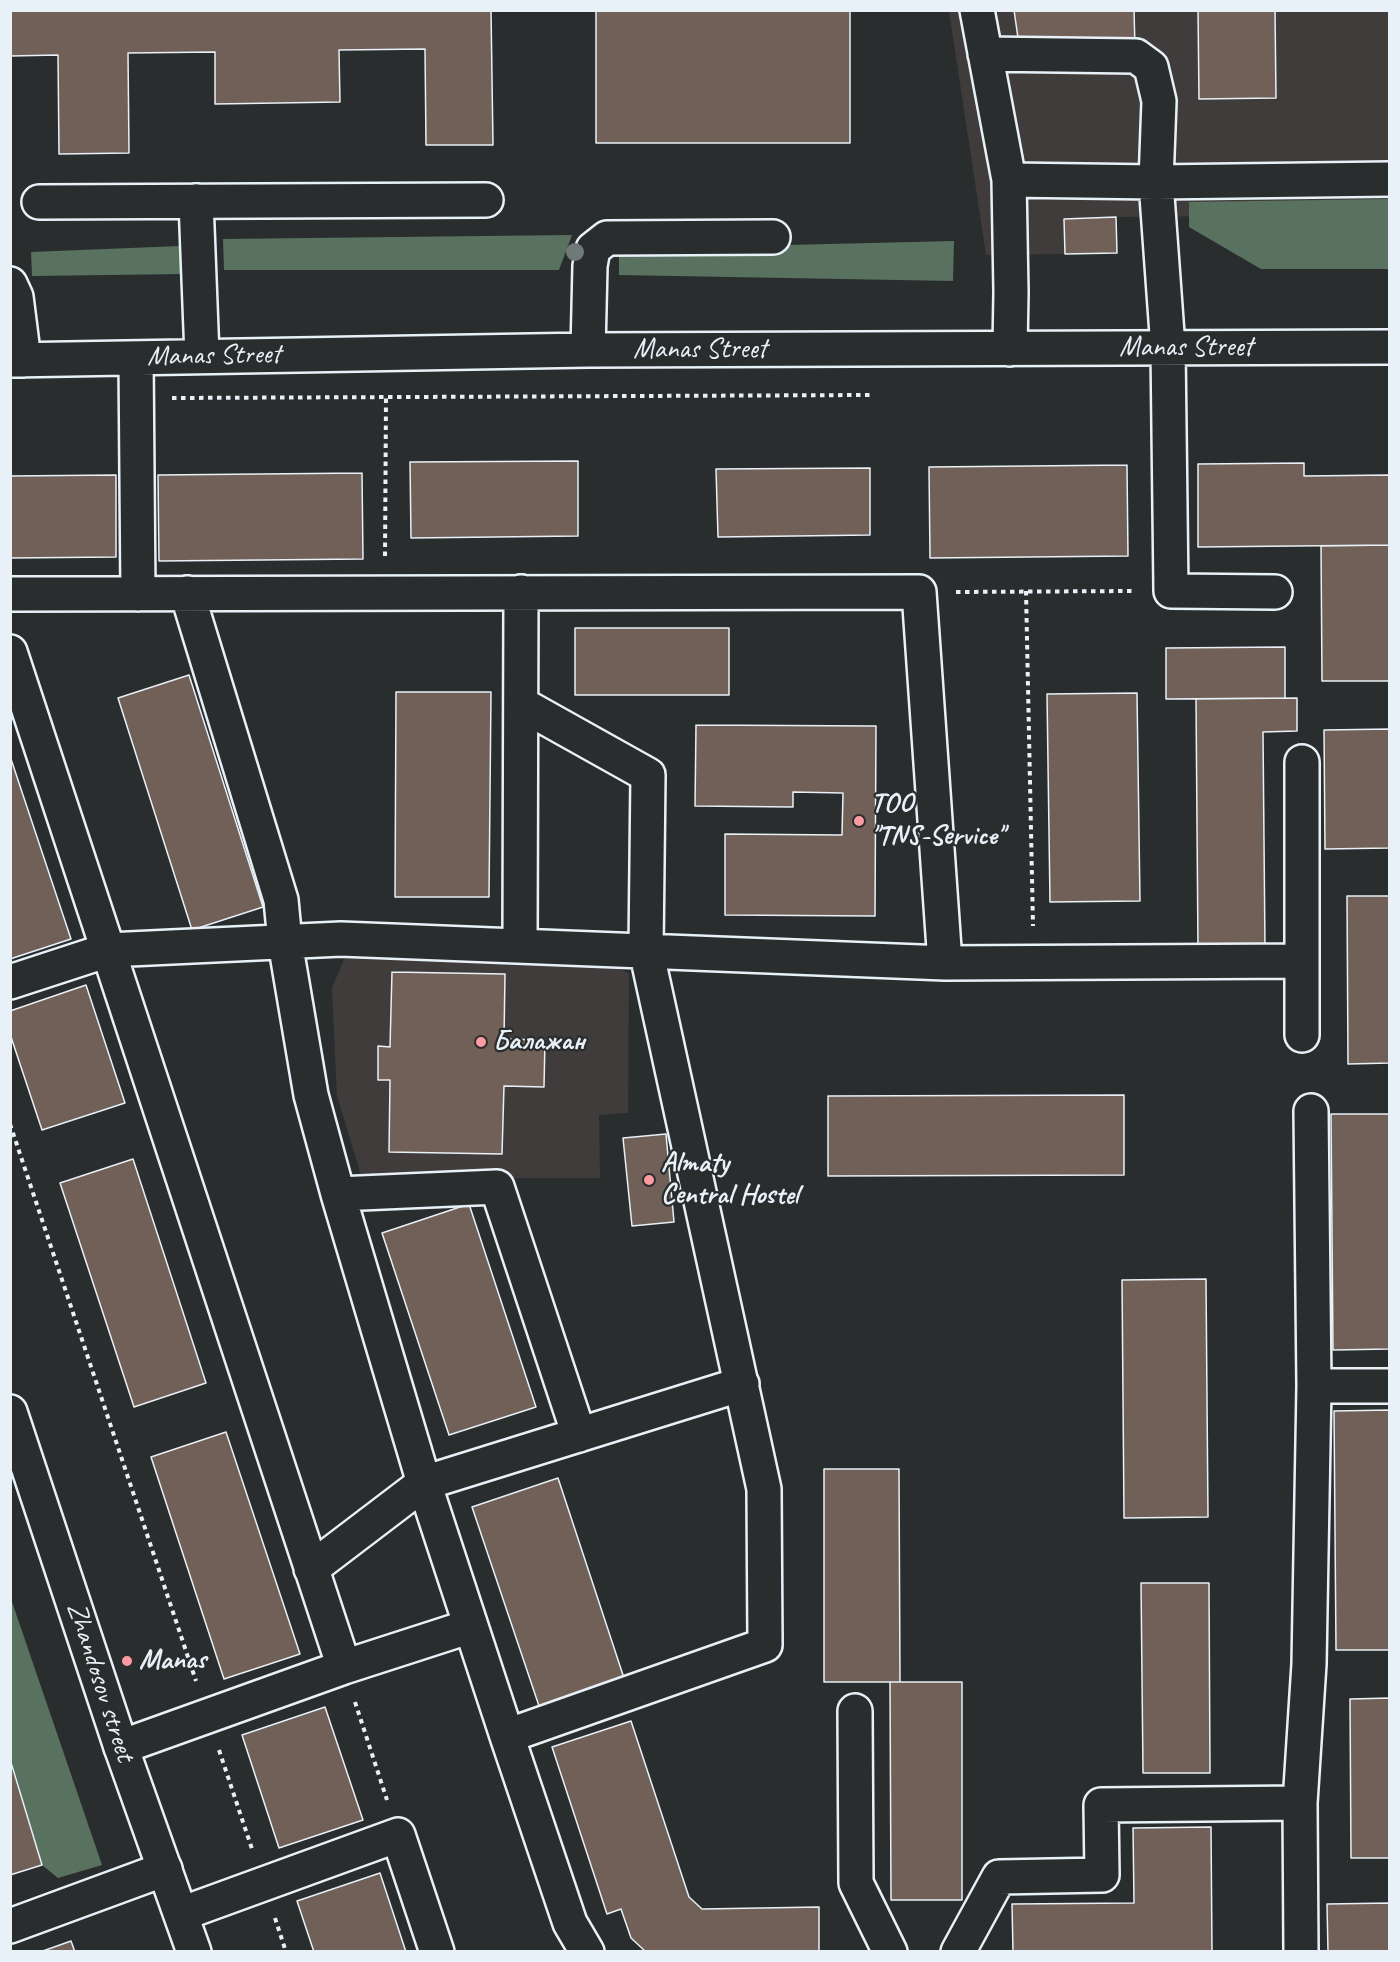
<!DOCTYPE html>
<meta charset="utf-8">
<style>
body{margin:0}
#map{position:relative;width:1400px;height:1962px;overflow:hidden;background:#2a2d2e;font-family:Caveat,sans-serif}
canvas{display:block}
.frame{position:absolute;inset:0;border:12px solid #e8f1f8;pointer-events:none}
</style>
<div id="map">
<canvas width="1400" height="1962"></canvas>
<div class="frame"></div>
</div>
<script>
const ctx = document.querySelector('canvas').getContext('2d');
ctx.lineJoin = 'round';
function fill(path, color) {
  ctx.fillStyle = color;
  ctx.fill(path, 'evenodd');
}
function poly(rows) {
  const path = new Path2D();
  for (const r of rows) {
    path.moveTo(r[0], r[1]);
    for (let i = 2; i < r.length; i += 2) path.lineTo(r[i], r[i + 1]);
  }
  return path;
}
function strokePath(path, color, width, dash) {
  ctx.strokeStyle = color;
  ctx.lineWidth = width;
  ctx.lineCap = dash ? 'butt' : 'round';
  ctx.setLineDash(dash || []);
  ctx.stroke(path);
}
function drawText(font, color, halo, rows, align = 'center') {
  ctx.font = font + ' Caveat,sans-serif';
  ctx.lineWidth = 4.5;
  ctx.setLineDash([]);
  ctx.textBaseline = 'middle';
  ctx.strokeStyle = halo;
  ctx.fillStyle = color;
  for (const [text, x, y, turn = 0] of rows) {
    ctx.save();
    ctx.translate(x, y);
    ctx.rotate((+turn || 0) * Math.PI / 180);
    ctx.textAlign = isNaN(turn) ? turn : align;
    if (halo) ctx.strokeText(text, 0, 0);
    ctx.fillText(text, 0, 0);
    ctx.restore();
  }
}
fill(poly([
 [949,11,1389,11,1389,249,1243,216,1116,217,1064,219,1065,254,986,255],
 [345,957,611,965,629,973,628,1113,599,1115,600,1178,362,1178,337,1096,332,988]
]), '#3f3c3b');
fill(poly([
 [1389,199,1389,269,1261,269,1189,227,1189,202],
 [572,235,559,270,224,270,223,239],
 [954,241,953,281,619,275,619,249],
 [180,246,183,274,32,276,31,252],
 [10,1596,102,1865,58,1878,42,1865,11,1759]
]), '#58725f');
const building = poly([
 [10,10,491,10,493,145,426,145,425,49,339,50,340,102,215,104,215,52,128,53,129,153,59,154,58,55,10,56,10,10],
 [596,10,850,10,850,143,596,143,596,10],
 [1014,10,1134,10,1135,48,1019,45,1014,10],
 [1198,10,1275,10,1276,98,1199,99,1198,10],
 [1116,217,1117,253,1065,254,1064,219,1116,217],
 [578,461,578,536,411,538,410,462,578,461],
 [1304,463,1304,476,1390,475,1390,545,1198,547,1198,464,1304,463],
 [1127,465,1128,556,930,558,929,467,1127,465],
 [870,468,870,535,718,537,716,469,870,468],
 [362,473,363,559,159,561,158,475,362,473],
 [116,475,116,557,10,558,10,476,116,475],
 [1390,545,1390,681,1322,681,1321,546,1390,545],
 [575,628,729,628,729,695,575,695,575,628],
 [1285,647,1285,698,1166,699,1166,648,1285,647],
 [189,675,263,907,192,930,118,698,189,675],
 [396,692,491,692,489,897,395,897,396,692],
 [1137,693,1140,901,1050,902,1047,694,1137,693],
 [1297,698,1297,731,1263,732,1265,949,1198,950,1196,699,1297,698],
 [696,725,876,726,875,916,725,915,725,834,842,835,843,793,793,792,793,807,695,806,696,725],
 [1390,729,1390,848,1325,849,1324,730,1390,729],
 [10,756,71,939,10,959,10,756],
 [1347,896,1390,896,1390,1063,1348,1064,1347,896],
 [392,972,505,974,504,1039,545,1040,544,1087,504,1086,502,1154,389,1152,390,1080,378,1080,378,1046,390,1047,392,972],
 [86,985,125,1103,42,1130,10,1034,10,1011,86,985],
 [1124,1095,1124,1175,828,1176,828,1096,1124,1095],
 [1331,1114,1390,1114,1390,1349,1333,1350,1331,1114],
 [666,1134,674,1222,632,1226,623,1138,666,1134],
 [133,1159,206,1383,134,1407,60,1183,133,1159],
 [469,1204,536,1407,449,1435,382,1233,469,1204],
 [1206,1279,1208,1517,1124,1518,1122,1280,1206,1279],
 [1390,1410,1390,1650,1336,1650,1334,1411,1390,1410],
 [226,1432,300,1654,224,1679,151,1457,226,1432],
 [824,1469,899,1469,900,1682,824,1682,824,1469],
 [558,1478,624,1678,539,1706,472,1507,558,1478],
 [1141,1583,1209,1583,1210,1773,1143,1773,1141,1583],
 [890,1682,962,1682,962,1900,891,1900,890,1682],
 [1390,1698,1390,1858,1351,1858,1350,1699,1390,1698],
 [325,1707,363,1820,279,1848,242,1735,325,1707],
 [631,1721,689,1897,702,1909,819,1907,819,1952,646,1952,631,1938,621,1909,607,1914,552,1747,631,1721],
 [10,1759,42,1865,10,1875,10,1759],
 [1211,1827,1212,1952,1013,1952,1012,1904,1134,1903,1133,1828,1211,1827],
 [380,1873,406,1952,314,1952,297,1901,380,1873],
 [1390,1903,1390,1952,1328,1952,1327,1904,1390,1903],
 [71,1941,75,1952,40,1952,71,1941]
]);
fill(building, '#716058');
strokePath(building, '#e8f1f8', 1.5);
const minor = poly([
 [977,10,1009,180,1011,292,1010,349],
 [985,54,1136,56,1151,67,1159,101,1156,182,1009,180],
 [196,201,202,356],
 [39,202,486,200],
 [10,284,16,297,24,360],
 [588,350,590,266,593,249,607,238,773,237],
 [136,358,138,594],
 [10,360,588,350,1390,347],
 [1275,592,1171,591,1168,348,1156,182,1390,179],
 [187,593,281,900,285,942,311,1095,338,1194,424,1483,507,1736,570,1923,587,1952],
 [10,594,919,592,945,963],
 [10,652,344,1667],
 [1302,762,1302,1035],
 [520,945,521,592],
 [10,982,108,950,341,939,945,963,1302,961],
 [338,1194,497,1187,579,1435],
 [1314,1386,1390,1386],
 [311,1569,424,1483,742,1384],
 [855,1711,856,1883,890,1952],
 [507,1736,765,1645,764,1489,646,950,648,775,521,704],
 [121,1747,344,1667,471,1626],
 [181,1914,398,1835,437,1952],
 [10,1926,165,1869],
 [958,1952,999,1877,1102,1875,1101,1805,1300,1803],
 [1301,1952,1300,1803,1309,1664,1314,1386,1311,1111]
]);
const major = poly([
 [10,1412,121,1747,194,1952]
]);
strokePath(minor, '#e8f1f8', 38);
strokePath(major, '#e8f1f8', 38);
strokePath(poly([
 [172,398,870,395],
 [385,556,386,397],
 [1026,591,1033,926],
 [956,592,1134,591],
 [10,1124,196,1681],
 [355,1702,387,1800],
 [219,1750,253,1852],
 [275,1918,286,1952]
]), '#e8f1f8', 4, [4.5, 4.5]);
strokePath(minor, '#2a2d2e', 33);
strokePath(major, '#2a2d2e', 33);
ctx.fillStyle = '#6f7977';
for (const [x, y] of [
 [575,252]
]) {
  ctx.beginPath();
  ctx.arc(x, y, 9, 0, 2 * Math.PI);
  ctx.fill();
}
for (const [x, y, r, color] of [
 [859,821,6,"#ff9aa2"],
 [481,1042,6,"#ff9aa2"],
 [649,1180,6,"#ff9aa2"],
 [127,1661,6,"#ff9aa2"]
]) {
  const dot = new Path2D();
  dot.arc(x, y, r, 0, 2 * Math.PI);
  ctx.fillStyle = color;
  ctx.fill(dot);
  strokePath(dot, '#2a2d2e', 2);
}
drawText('28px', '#e8f1f8', '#2a2d2e', [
 ["Manas Street",1186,348],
 ["Manas Street",700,350],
 ["Manas Street",214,356,-1],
 ["Zhandosov street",100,1682,72]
]);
drawText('bold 28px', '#e8f1f8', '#2a2d2e', [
 ["ТОО",871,805],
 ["\"TNS-Service\"",871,837],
 ["Балажан",493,1042],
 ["Almaty",661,1164],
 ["Central Hostel",661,1196],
 ["Manas",139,1661]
], 'left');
</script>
